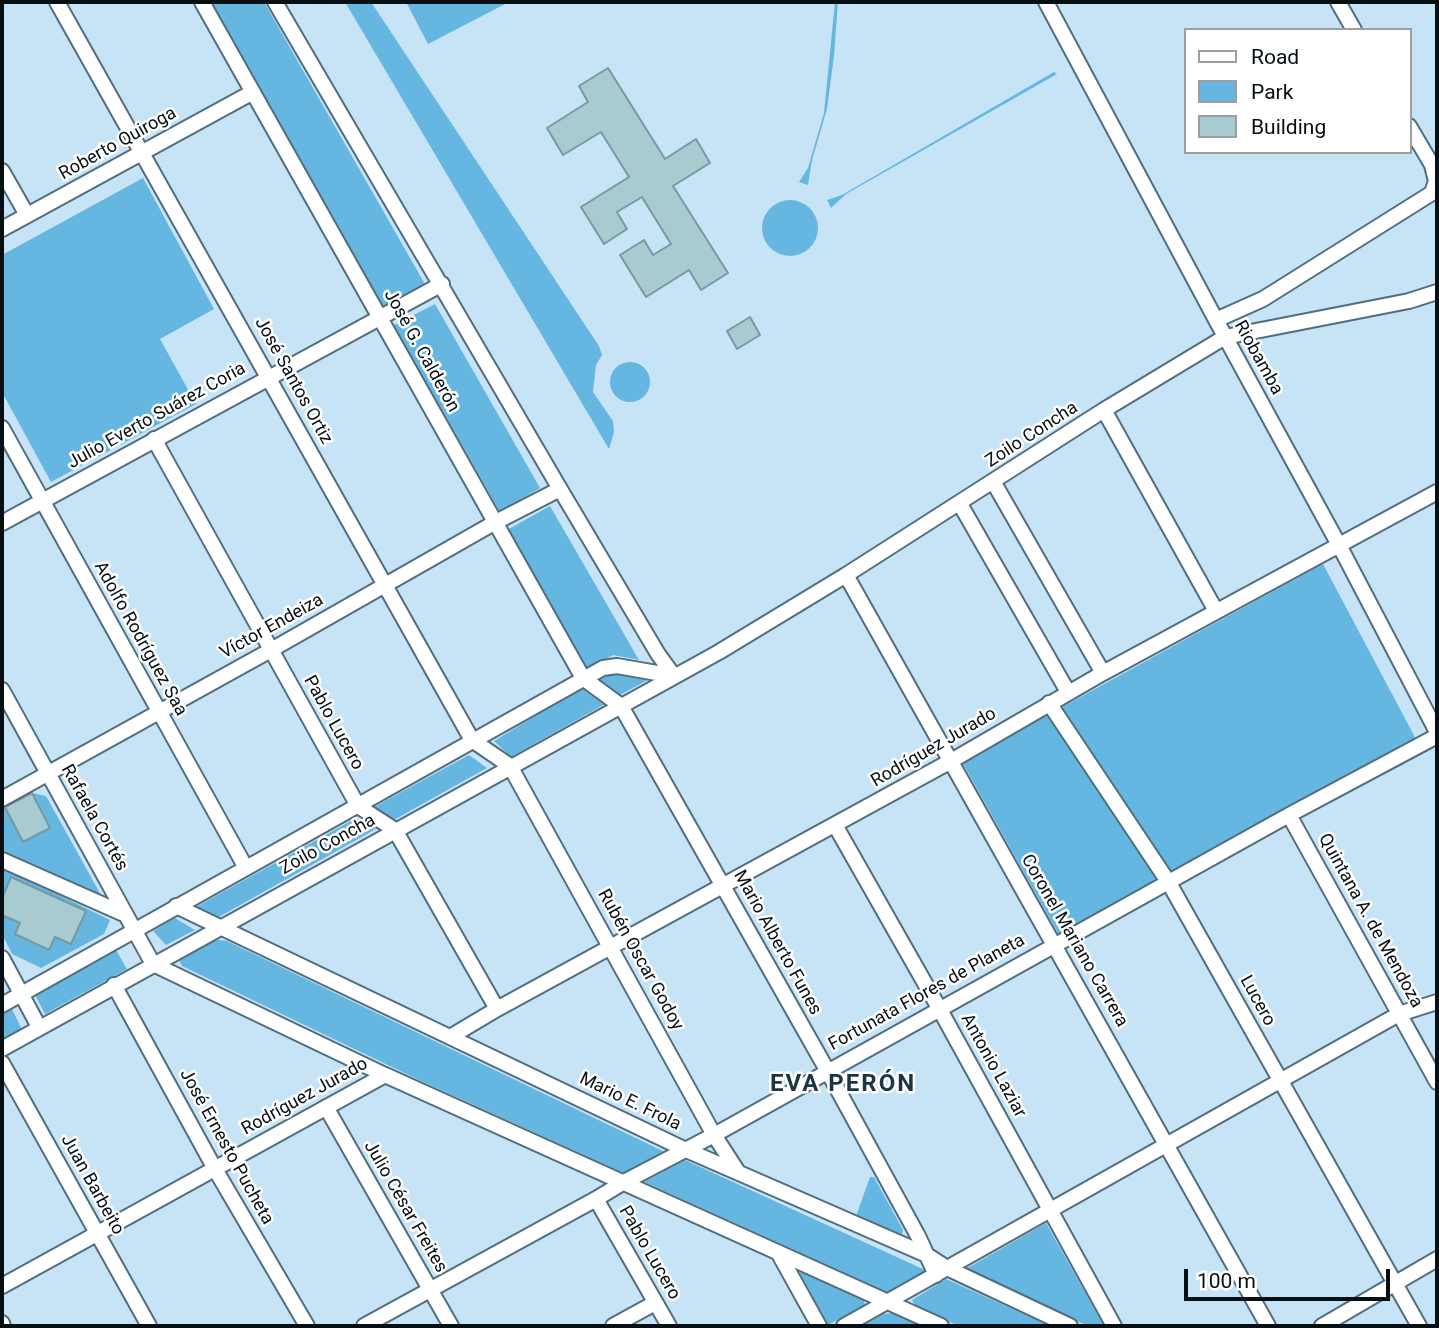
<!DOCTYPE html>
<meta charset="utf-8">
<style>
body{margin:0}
#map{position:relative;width:1439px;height:1328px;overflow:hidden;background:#c6e4f5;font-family:Roboto,sans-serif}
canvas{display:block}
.frame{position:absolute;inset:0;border:4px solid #050f14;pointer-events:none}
.legend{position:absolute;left:1184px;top:28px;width:228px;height:126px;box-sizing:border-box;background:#fff;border:2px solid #9b9fa1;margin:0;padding:9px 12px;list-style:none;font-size:21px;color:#050f14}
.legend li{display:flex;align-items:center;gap:14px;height:35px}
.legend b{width:35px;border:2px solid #9b9fa1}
.scale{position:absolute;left:1184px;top:1269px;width:206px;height:32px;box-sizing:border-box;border:4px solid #050f14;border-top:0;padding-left:9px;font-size:21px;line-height:24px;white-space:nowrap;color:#050f14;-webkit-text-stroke:5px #fff;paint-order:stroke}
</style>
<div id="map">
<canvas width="1439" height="1328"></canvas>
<div class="frame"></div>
<ul class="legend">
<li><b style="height:9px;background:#fff"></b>Road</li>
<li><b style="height:19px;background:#65b6e1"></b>Park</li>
<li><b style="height:19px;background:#a8cbd2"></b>Building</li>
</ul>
<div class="scale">100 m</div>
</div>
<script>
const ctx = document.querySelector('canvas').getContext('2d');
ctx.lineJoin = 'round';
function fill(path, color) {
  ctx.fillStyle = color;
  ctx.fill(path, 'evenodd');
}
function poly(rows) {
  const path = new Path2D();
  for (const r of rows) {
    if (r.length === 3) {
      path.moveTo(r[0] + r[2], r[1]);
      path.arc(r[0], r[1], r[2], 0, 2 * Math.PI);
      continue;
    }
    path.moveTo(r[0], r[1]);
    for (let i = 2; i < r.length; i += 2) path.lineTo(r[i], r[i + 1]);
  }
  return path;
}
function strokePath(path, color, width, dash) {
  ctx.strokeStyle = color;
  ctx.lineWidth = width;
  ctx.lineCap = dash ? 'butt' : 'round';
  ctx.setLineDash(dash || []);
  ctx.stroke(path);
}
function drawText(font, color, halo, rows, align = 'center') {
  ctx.font = font + ' Roboto,sans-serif';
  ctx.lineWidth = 5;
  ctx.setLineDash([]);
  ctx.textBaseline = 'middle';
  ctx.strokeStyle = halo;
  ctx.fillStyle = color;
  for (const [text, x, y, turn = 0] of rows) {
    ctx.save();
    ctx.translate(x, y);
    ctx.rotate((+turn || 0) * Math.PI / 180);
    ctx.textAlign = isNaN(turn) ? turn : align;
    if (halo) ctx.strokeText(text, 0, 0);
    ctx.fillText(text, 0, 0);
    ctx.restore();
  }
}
fill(poly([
 [210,2,264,2,426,286,384,309],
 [345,2,371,2,599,346,602,355,596,365,593,392,613,421,614,432,609,449],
 [406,2,509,2,428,44],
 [835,2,838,2,834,56,827,109,812,160,808,185,799,182,808,168,824,113],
 [1054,72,1057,74,846,194,831,208,827,200,842,195],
 [143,178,214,309,160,339,196,404,51,482,2,392,2,255],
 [790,228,28],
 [435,304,540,488,500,512,394,325],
 [630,382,20],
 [550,506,639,660,613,655,587,669,507,530],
 [1323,564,1418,743,1059,935,962,762],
 [624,673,648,680,618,696,599,680,611,674],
 [583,687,605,704,511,757,494,741],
 [469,755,487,768,392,821,374,807],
 [32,793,46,796,101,895,2,852,2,809],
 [356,818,376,829,217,918,196,907],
 [2,867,110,920,104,934,41,968,12,954,2,934],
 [175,918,195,930,166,945,153,931],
 [210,939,227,941,667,1153,626,1174,421,1081,182,966,178,958],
 [116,950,127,969,45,1014,35,995],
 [12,1009,22,1030,2,1041,2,1015],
 [685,1160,925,1270,923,1275,889,1293,644,1182],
 [870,1177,874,1177,903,1230,901,1239,855,1219],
 [1046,1223,1104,1326,1088,1326,964,1270],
 [802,1272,864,1300,865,1306,826,1326,797,1275],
 [946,1279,1050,1326,959,1326,916,1307,912,1300],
 [892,1313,920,1326,862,1326,884,1314]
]), '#65b6e1');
const building = poly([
 [608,68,665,159,696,139,710,163,673,186,728,273,701,290,689,270,646,297,620,255,644,240,653,255,671,244,642,197,617,212,627,229,604,244,581,207,629,177,601,132,563,155,547,128,588,102,579,86,608,68],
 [750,317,760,335,737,349,727,331,750,317],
 [32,793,50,828,23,842,5,807,32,793],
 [11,877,86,911,71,944,55,937,49,950,15,934,20,923,2,915,2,898,11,877]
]);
fill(building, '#a8cbd2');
strokePath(building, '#7799a0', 2);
const minor = poly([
 [57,2,472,740,510,766,714,1135,738,1172],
 [202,2,583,678,621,706,827,1070,918,1236,936,1275],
 [275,2,560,489,658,654,674,676],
 [1046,2,1216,320,1339,545,1437,732],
 [1338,2,1354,30],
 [2,171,27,215],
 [2,229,253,92],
 [1216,320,1263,299,1432,193,1436,181,1432,165,1409,126],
 [1104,410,1216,611],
 [2,428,246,868],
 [154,439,358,806,395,830,497,1009],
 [994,483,1103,673],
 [960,504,1068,692],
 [2,523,442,284],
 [846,575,1268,1326],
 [2,690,153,964,385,1075,941,1326],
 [1049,703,1169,883,1419,1326],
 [2,799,271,650,494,523,560,489],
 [1289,815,1437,1082],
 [835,825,939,1008,1114,1326],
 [2,860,124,914],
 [176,906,684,1149,927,1255,947,1268,1070,1326],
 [2,958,39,1027],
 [114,985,215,1169,307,1326],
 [2,1005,603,668,617,666,674,676],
 [450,1037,497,1009,951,761,1103,673,1437,492],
 [2,1049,719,652,846,575,1104,410,1225,337,1409,301,1437,292],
 [2,1063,149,1326],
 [326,1107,451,1326],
 [596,1199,669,1326],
 [779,1254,819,1326],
 [2,1286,385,1075],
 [2,1323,3,1326],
 [364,1326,596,1199,624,1182,714,1135,1289,815,1437,736],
 [613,1326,655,1303],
 [844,1326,1399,1014,1437,1002],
 [1322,1326,1437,1259]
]);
strokePath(minor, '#536d7c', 18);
strokePath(minor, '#fff', 14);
drawText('18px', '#050f14', '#fff', [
 ["Roberto Quiroga",118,144,-29],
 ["José G. Calderón",421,351,61],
 ["Riobamba",1258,358,61],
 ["José Santos Ortiz",293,381,61],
 ["Julio Everto Suárez Coria",157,416,-29],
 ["Zoilo Concha",1032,435,-33],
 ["Víctor Endeiza",272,627,-29],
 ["Adolfo Rodríguez Saa",140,639,61],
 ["Pablo Lucero",333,723,61],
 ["Rodríguez Jurado",934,748,-30],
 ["Rafaela Cortés",94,818,61],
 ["Zoilo Concha",328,845,-29],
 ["Quintana A. de Mendoza",1370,921,61],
 ["Coronel Mariano Carrera",1074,941,60],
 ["Mario Alberto Funes",777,943,61],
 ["Rubén Oscar Godoy",640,960,61],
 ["Fortunata Flores de Planeta",927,993,-29],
 ["Lucero",1257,1001,61],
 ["Antonio Laziar",993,1066,61],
 ["Rodríguez Jurado",305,1097,-29],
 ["Mario E. Frola",630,1102,26],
 ["José Ernesto Pucheta",226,1147,61],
 ["Juan Barbeito",92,1185,61],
 ["Julio César Freites",405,1207,60],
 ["Pablo Lucero",649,1253,60]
]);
ctx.letterSpacing = '2px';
drawText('bold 24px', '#1c3542', '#fff', [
 ["EVA PERÓN",843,1085]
]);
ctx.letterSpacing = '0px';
</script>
